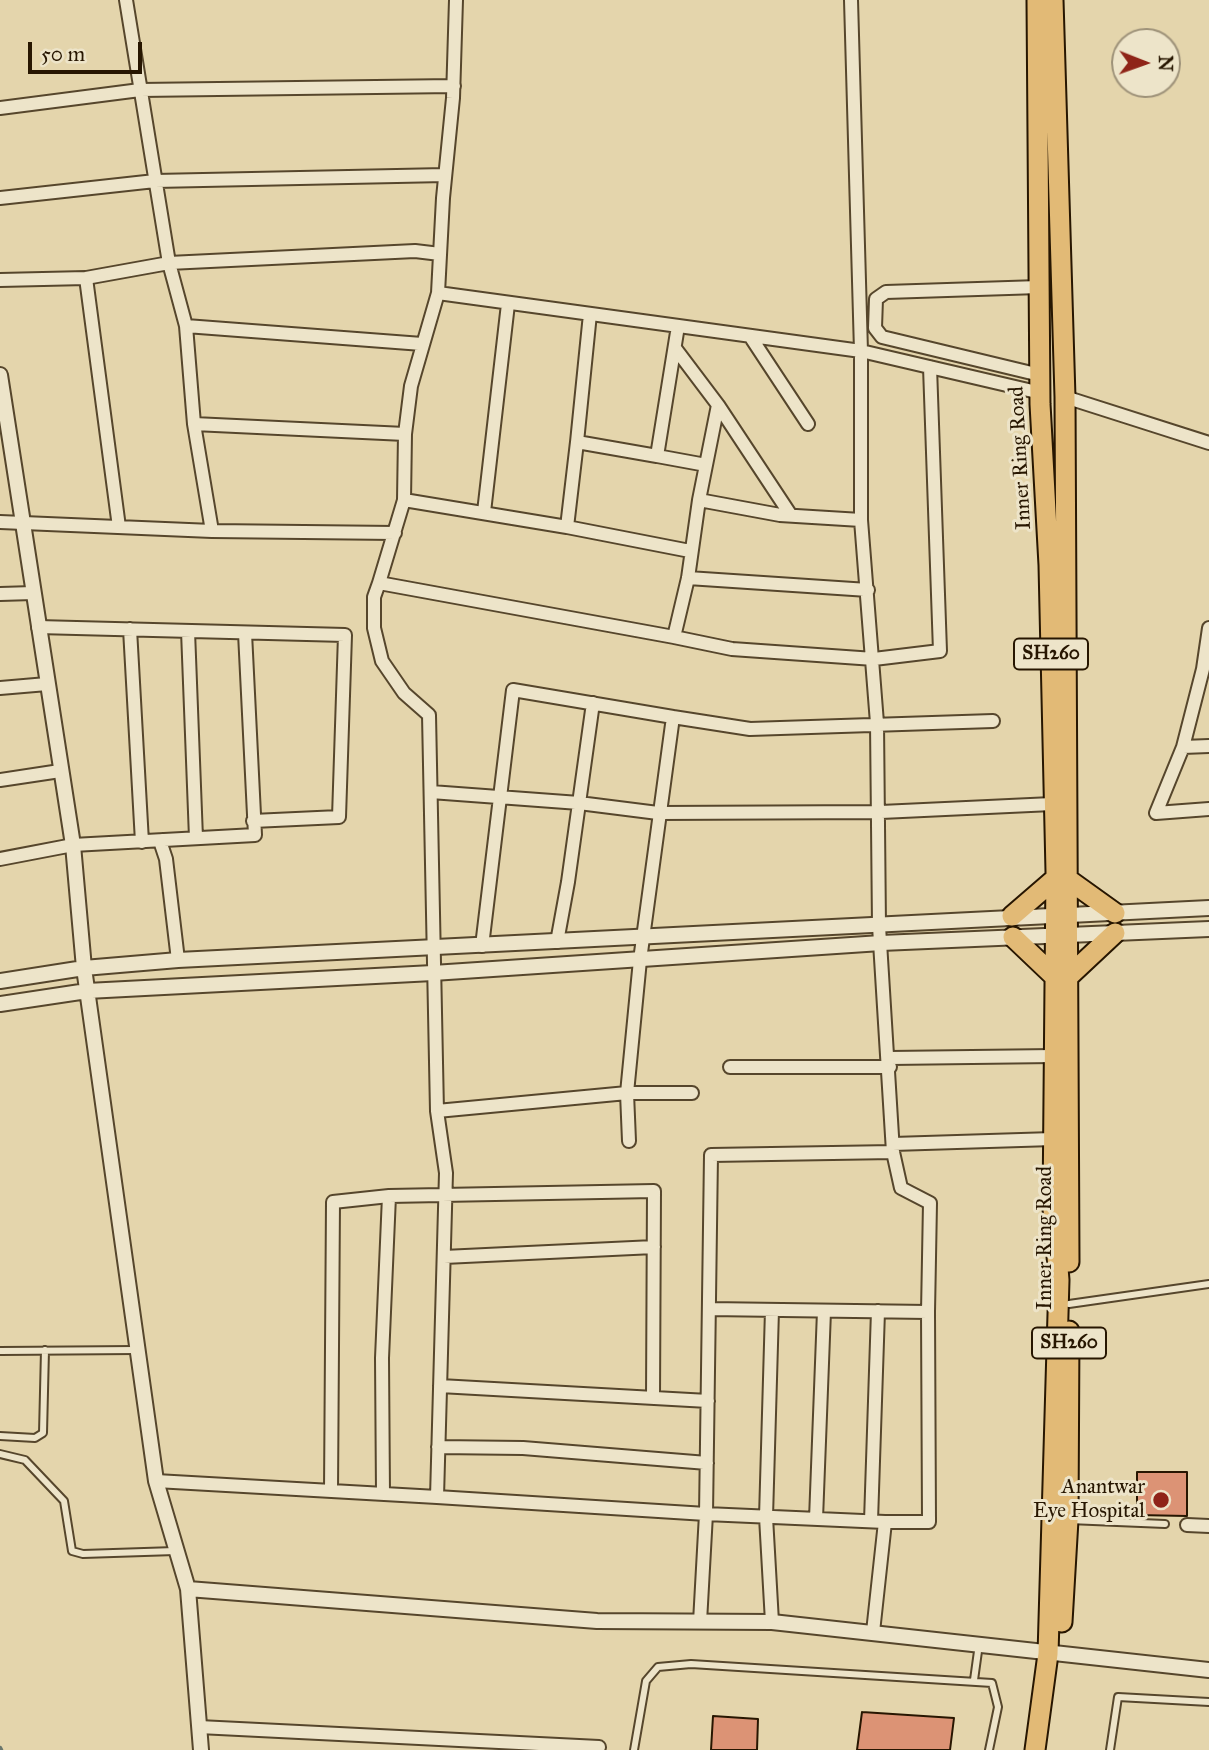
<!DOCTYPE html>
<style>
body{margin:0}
#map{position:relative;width:1209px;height:1750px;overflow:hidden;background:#e4d5ac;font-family:"IM FELL Great Primer",serif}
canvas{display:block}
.north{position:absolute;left:1111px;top:28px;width:70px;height:70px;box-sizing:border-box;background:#ede4c9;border:2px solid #9e9279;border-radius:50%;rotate:91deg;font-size:19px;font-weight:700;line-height:28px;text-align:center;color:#271601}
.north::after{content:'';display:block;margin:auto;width:24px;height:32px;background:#8f2418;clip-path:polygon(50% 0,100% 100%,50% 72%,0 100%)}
.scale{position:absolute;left:28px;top:42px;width:114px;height:32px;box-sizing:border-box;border:4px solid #271601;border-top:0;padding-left:9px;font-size:21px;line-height:24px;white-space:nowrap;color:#271601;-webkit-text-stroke:5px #ede4c9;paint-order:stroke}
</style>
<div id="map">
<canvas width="1209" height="1750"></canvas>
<div class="north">N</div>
<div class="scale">50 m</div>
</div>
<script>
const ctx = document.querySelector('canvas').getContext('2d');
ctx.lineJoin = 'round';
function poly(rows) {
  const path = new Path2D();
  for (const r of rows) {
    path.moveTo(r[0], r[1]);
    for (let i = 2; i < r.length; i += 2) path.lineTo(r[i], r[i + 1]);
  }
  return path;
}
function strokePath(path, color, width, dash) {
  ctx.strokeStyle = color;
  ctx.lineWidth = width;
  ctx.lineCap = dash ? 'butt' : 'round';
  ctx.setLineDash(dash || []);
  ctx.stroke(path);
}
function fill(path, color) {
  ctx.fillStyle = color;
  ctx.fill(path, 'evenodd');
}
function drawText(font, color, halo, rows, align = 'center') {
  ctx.font = font + ' "IM FELL Great Primer",serif';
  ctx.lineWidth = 6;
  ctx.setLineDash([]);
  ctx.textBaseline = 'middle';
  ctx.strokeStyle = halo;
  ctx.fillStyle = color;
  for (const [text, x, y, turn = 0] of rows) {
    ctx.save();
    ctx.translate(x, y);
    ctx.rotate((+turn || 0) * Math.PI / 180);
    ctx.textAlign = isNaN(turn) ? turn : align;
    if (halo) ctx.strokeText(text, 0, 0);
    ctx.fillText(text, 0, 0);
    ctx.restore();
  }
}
strokePath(poly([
 [0,1748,1,1750]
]), '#6b776c', 4.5);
const building = poly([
 [1137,1472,1187,1472,1187,1516,1137,1515,1137,1472],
 [862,1712,954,1718,950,1750,857,1750,862,1712],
 [713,1716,758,1719,757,1750,711,1750,713,1716]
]);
fill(building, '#dc9375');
strokePath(building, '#271601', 2);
const service = poly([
 [1069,1304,1209,1284],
 [0,1351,136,1350],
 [0,1436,35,1438,43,1433,45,1350],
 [0,1454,25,1460,64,1501,72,1551,83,1554,175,1551],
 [1069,1520,1165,1524],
 [974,1680,979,1644],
 [634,1750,646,1681,658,1667,691,1664,992,1683,998,1707,989,1750],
 [1110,1750,1118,1697,1209,1702]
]);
const minor = poly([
 [126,0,169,263,186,326,194,424,212,531,395,533],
 [851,0,861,351,861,520,877,723,879,926,893,1152,711,1155,706,1514,885,1522,873,1632],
 [0,108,140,90,454,86],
 [0,198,155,181,445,175],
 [0,280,86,278],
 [1039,287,886,292,876,299,875,328,882,337,1040,375],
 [438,293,443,198,453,98,456,0],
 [590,314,577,442,657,456,678,326],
 [186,326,422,344],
 [750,336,808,424],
 [675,348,718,405,699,500],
 [1065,397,1209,443],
 [718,405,790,514],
 [194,424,405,434],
 [657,456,706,465],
 [404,500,567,527,577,442],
 [484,512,508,304],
 [0,522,212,531],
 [119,527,86,278,169,263,415,251,440,254],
 [567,527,690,551],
 [688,578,868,590],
 [379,583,404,500,405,434,411,386,438,293,861,351,1041,393],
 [0,594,33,593],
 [38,627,345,635,339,817,253,821],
 [1209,628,1203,669,1183,747,1156,813,1209,809],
 [130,629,142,842],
 [188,631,196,838],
 [674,637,732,649,874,659,940,651,930,367],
 [0,688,47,684],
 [1183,747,1209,746],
 [0,780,60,771],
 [431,792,579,803,658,813,881,812,1052,804],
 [163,840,160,841,166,859,178,960],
 [0,859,73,845,255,835,245,633],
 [557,942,568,882,593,703],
 [482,946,513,690,673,717],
 [890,1058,1054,1056],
 [730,1067,890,1067],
 [692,1093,627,1093,437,1111,429,715,404,693,382,661,374,628,374,597,379,583,674,637,688,578,699,500,780,515,861,520],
 [437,1111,446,1173,437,1497,706,1514,700,1622],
 [629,1141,627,1093,640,960,673,717,750,729,993,721],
 [893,1144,1053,1139],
 [444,1257,654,1247],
 [709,1309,928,1312,930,1203,901,1188,893,1152],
 [772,1310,766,1517,772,1622],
 [440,1386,708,1401],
 [438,1447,523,1448,707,1463],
 [156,1481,437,1497],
 [331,1491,333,1202,389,1196],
 [383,1494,382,1358,389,1196,654,1191,653,1398],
 [816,1519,824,1311],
 [871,1521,878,1311],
 [885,1522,929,1522,928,1312],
 [1187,1525,1209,1526],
 [199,1727,599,1747]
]);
const tertiary = poly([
 [0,375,73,845,84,968,156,1481,188,1589,201,1750],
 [0,981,84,968,178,960,1209,908],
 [0,1004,87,991,433,973,881,943,1209,929],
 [188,1589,597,1621,772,1622,1209,1670]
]);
const trunk = poly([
 [1053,0,1065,397,1069,1262],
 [1069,880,1115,913],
 [1012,916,1056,878],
 [1013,937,1055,977],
 [1068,977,1115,933],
 [1062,1622,1068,1520,1069,1331],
 [1035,1750,1048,1654,1059,1280,1053,1209,1056,872,1049,565,1040,404,1037,0]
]);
strokePath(service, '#56462c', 10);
strokePath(minor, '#56462c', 16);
strokePath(tertiary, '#56462c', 18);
strokePath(trunk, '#271601', 23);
strokePath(service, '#ede4c9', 6);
strokePath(minor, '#ede4c9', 12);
strokePath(tertiary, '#ede4c9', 14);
strokePath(trunk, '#e2ba76', 19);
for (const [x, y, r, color] of [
 [1161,1500,9,"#8f2418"]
]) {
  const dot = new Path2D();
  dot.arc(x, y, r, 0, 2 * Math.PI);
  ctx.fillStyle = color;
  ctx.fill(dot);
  strokePath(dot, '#ede4c9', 2.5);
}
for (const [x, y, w] of [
 [1051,654,74],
 [1069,1343,74]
]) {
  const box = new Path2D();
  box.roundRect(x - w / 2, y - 15.5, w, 31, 5);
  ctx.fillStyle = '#ede4c9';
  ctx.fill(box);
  strokePath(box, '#271601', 2);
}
drawText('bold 19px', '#271601', null, [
 ["SH260",1051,654],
 ["SH260",1069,1343]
]);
drawText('21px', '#271601', '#ede4c9', [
 ["Inner Ring Road",1021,458,-93],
 ["Inner Ring Road",1046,1238,-90]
]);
drawText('21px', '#271601', '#ede4c9', [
 ["Anantwar",1145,1488],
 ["Eye Hospital",1145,1512]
], 'right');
</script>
